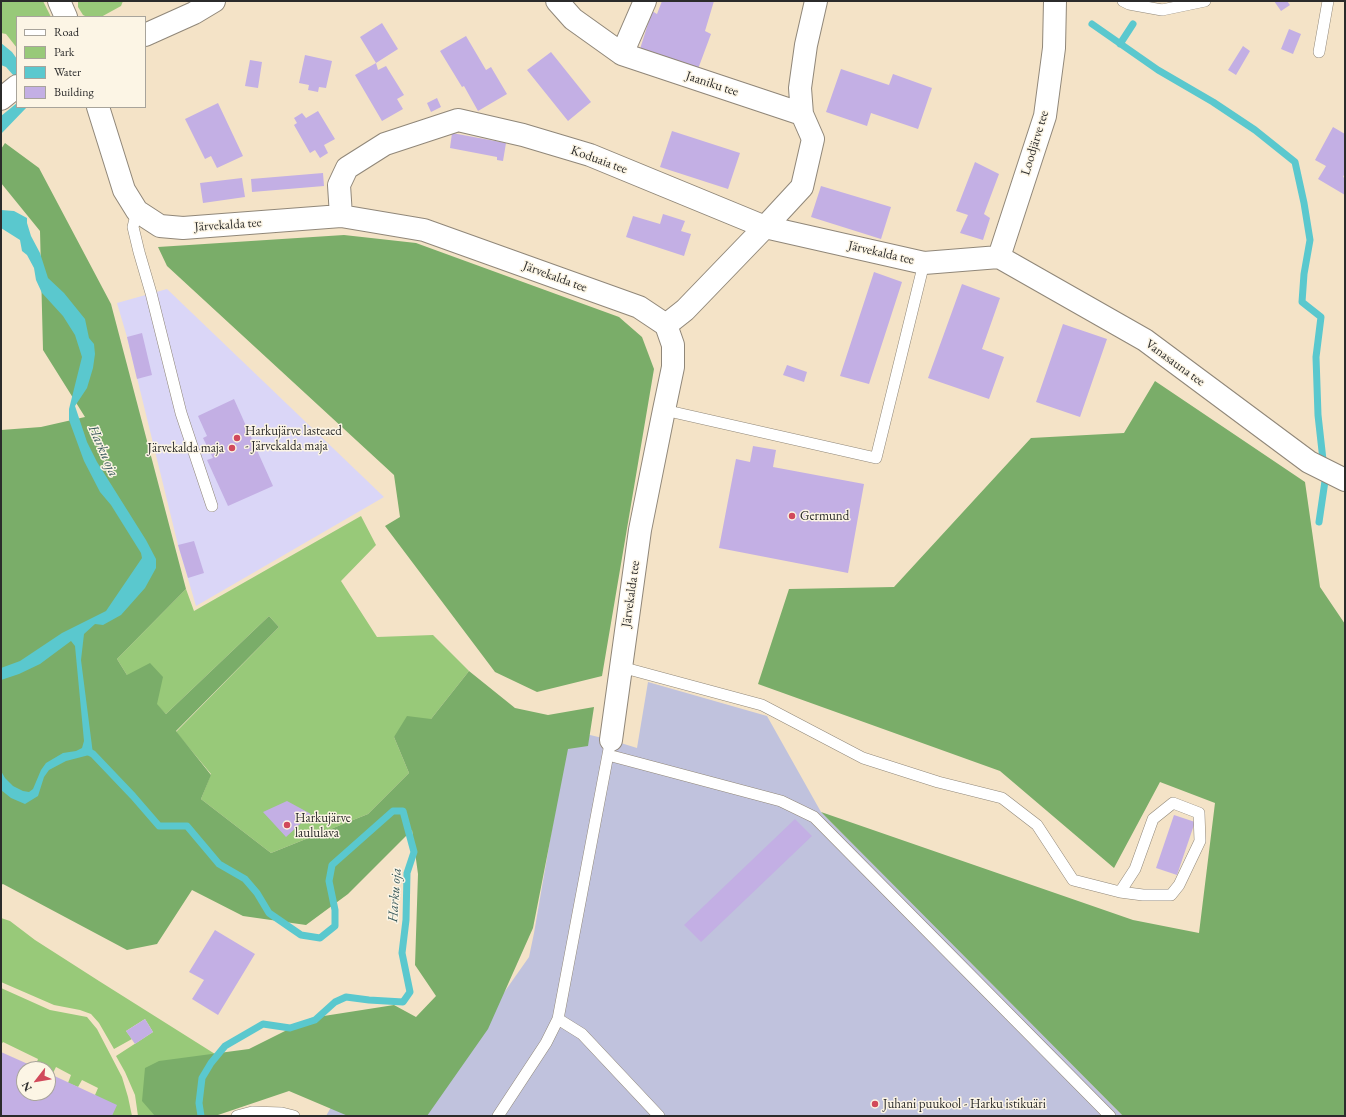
<!DOCTYPE html>
<meta charset="utf-8">
<style>
body{margin:0}
#map{position:relative;width:1346px;height:1117px;overflow:hidden;background:#f4e3c7;font-family:"EB Garamond",serif}
canvas{display:block}
.frame{position:absolute;inset:0;border:2px solid #2b2b2b;pointer-events:none}
.legend{position:absolute;left:16px;top:16px;width:130px;height:92px;box-sizing:border-box;background:#fcf5e5;border:1px solid #a8a49b;margin:0;padding:5px 7px;list-style:none;font-size:12px;color:#2b2b2b}
.legend li{display:flex;align-items:center;gap:8px;height:20px}
.legend b{width:20px;border:1px solid #a8a49b}
.north{position:absolute;left:16px;top:1061px;width:40px;height:40px;box-sizing:border-box;background:#fcf5e5;border:1px solid #a8a49b;border-radius:50%;rotate:239deg;font-size:11px;font-weight:700;line-height:16px;text-align:center;color:#2b2b2b}
.north::after{content:'';display:block;margin:auto;width:14px;height:18px;background:#d1495b;clip-path:polygon(50% 0,100% 100%,50% 72%,0 100%)}
</style>
<div id="map">
<canvas width="1346" height="1117"></canvas>
<div class="frame"></div>
<ul class="legend">
<li><b style="height:5px;background:#fff"></b>Road</li>
<li><b style="height:11px;background:#98c979"></b>Park</li>
<li><b style="height:11px;background:#5ac8ce"></b>Water</li>
<li><b style="height:11px;background:#c3afe4"></b>Building</li>
</ul>
<div class="north">N</div>
</div>
<script>
const ctx = document.querySelector('canvas').getContext('2d');
ctx.lineJoin = 'round';
function fill(path, color) {
  ctx.fillStyle = color;
  ctx.fill(path, 'evenodd');
}
function poly(rows) {
  const path = new Path2D();
  for (const r of rows) {
    path.moveTo(r[0], r[1]);
    for (let i = 2; i < r.length; i += 2) path.lineTo(r[i], r[i + 1]);
  }
  return path;
}
function strokePath(path, color, width, dash) {
  ctx.strokeStyle = color;
  ctx.lineWidth = width;
  ctx.lineCap = dash ? 'butt' : 'round';
  ctx.setLineDash(dash || []);
  ctx.stroke(path);
}
function drawText(font, color, halo, rows, align = 'center') {
  ctx.font = font + ' "EB Garamond",serif';
  ctx.lineWidth = 3;
  ctx.setLineDash([]);
  ctx.textBaseline = 'middle';
  ctx.strokeStyle = halo;
  ctx.fillStyle = color;
  for (const [text, x, y, turn = 0] of rows) {
    ctx.save();
    ctx.translate(x, y);
    ctx.rotate((+turn || 0) * Math.PI / 180);
    ctx.textAlign = isNaN(turn) ? turn : align;
    if (halo) ctx.strokeText(text, 0, 0);
    ctx.fillText(text, 0, 0);
    ctx.restore();
  }
}
fill(poly([
 [167,289,384,497,196,606,178,545,127,337,117,303]
]), '#dad6f7');
fill(poly([
 [648,682,767,716,821,812,1123,1116,417,1116,529,957,534,933,569,730,611,740,637,748],
 [334,1102,363,1116,326,1116]
]), '#c0c2dd');
fill(poly([
 [1,1,43,1,51,17,17,17,17,48,6,34,1,33],
 [78,1,123,1,121,6,101,17,87,17,83,15,78,7],
 [361,516,376,545,341,581,377,637,433,635,469,671,431,719,394,737,409,773,368,814,271,853,201,799,211,774,176,732,279,627,269,616,166,714,127,675,117,659,186,589,194,611],
 [1,918,10,921,35,940,99,981,215,1054,209,1058,198,1116,138,1116,135,1095,125,1072,116,1056,153,1032,145,1019,126,1031,132,1039,114,1049,99,1023,91,1014,80,1010,54,1005,1,982],
 [1,988,50,1010,87,1017,97,1029,122,1077,128,1097,132,1116,112,1116,95,1095,98,1088,82,1080,78,1087,68,1083,71,1075,56,1067,52,1075,48,1073,48,1069,39,1069,35,1067,38,1059,3,1042,1,1045]
]), '#98c979');
fill(poly([
 [5,143,39,168,111,304,186,589,117,659,127,675,150,663,163,677,157,704,166,714,269,616,279,627,176,731,211,775,201,799,271,853,368,814,409,773,394,737,407,716,431,719,469,671,515,708,548,715,594,707,588,746,568,749,533,928,488,1029,427,1116,348,1116,289,1091,215,1116,155,1116,142,1101,145,1068,159,1061,249,1049,311,1018,394,1005,416,1017,436,996,415,965,418,874,412,830,348,894,306,925,243,916,192,890,157,944,127,950,3,884,1,885,1,430,41,427,85,417,43,350,40,231,1,183,1,149],
 [344,235,416,243,619,317,642,337,654,369,602,676,537,692,495,672,385,526,400,517,394,475,167,266,158,247],
 [1155,381,1305,482,1320,587,1345,624,1345,1116,1123,1116,821,812,1133,920,1199,933,1215,803,1160,782,1114,868,1000,771,758,684,789,589,894,587,1031,438,1124,433]
]), '#7aad69');
fill(poly([
 [1,43,12,52,17,59,17,85,14,76,6,67,1,65],
 [17,103,17,107,27,107,1,134,1,116],
 [1,210,14,211,27,218,27,223,31,236,40,253,48,278,64,293,85,319,89,338,94,344,95,354,93,368,87,388,75,406,87,442,97,462,146,540,156,559,156,568,145,588,121,615,103,625,95,624,84,634,81,660,93,754,66,761,49,770,44,777,38,796,25,804,11,798,1,790,1,771,5,778,13,786,23,791,29,792,33,789,41,770,46,763,63,753,76,751,82,748,84,741,75,646,71,641,40,664,19,674,1,680,1,668,20,661,62,633,106,611,142,558,141,553,111,505,100,492,84,461,69,420,69,409,82,357,75,335,63,316,42,293,36,280,34,268,27,255,22,251,20,240,1,228]
]), '#5ac8ce');
strokePath(poly([
 [1092,24,1158,70,1213,102,1255,130,1295,162,1304,203,1310,240,1304,274,1302,302,1321,317,1316,357,1318,415,1323,460],
 [1120,44,1133,24],
 [1319,522,1325,481],
 [87,751,93,754,133,796,159,826,187,826,219,864,245,879,257,893,269,913,301,935,320,938,335,926,335,910,329,881,332,865,393,811,403,811,414,852,407,873,406,920,402,953,410,992,403,1002,369,1000,346,997,335,1002,315,1020,290,1028,263,1024,225,1046,211,1063,202,1078,199,1103,201,1116]
]), '#5ac8ce', 7);
fill(poly([
 [662,1,714,1,705,31,711,34,698,69,640,49,652,11,657,14],
 [1274,1,1287,1,1290,5,1281,11],
 [382,23,398,49,376,63,360,37],
 [1289,29,1301,34,1293,54,1281,49],
 [466,36,486,70,491,67,507,94,478,111,464,86,462,87,440,51],
 [1243,46,1250,51,1236,75,1228,70],
 [551,52,591,102,568,121,527,70],
 [305,55,332,61,326,88,319,87,318,92,308,90,309,85,299,83],
 [250,60,262,62,258,88,245,86],
 [376,63,378,70,386,66,404,95,397,99,403,109,382,121,355,75],
 [841,69,889,85,893,74,932,88,918,129,871,113,867,126,826,112],
 [437,98,441,107,431,112,427,103],
 [218,103,243,156,217,168,211,156,205,159,185,119],
 [318,111,335,139,324,145,328,153,320,158,315,150,310,153,294,125,297,123,294,118,302,113,306,118],
 [1333,127,1345,134,1345,173,1343,177,1345,178,1345,195,1318,179,1326,166,1315,160],
 [672,131,740,153,728,189,660,167],
 [452,133,506,143,503,161,497,160,497,157,450,148],
 [975,162,999,174,984,214,990,218,983,240,960,233,968,215,956,211],
 [323,173,324,186,252,192,251,179],
 [242,178,245,197,203,203,200,183],
 [821,186,891,207,881,239,811,217],
 [663,214,685,221,681,231,691,234,684,256,626,237,633,216,660,224],
 [874,272,902,282,869,384,840,376],
 [962,284,1000,298,982,349,1004,357,989,399,928,378],
 [1063,324,1107,339,1080,417,1036,402],
 [142,333,152,375,137,379,127,337],
 [787,365,807,372,804,382,783,375],
 [234,399,273,486,228,506,207,460,213,458,203,438,207,436,198,416],
 [753,446,776,450,773,467,864,484,848,573,719,548,736,459,750,462],
 [194,541,204,573,188,578,178,545],
 [287,801,311,814,286,837,263,812],
 [1174,815,1195,822,1177,875,1156,868],
 [795,819,812,836,701,942,684,925],
 [215,930,255,954,218,1015,192,999,204,980,189,972],
 [145,1019,153,1032,135,1044,126,1031],
 [1,1052,39,1069,24,1069,24,1093,48,1093,48,1073,117,1105,112,1116,1,1116]
]), '#c3afe4');
const service = poly([
 [1123,1,1129,4,1162,10,1205,1],
 [1319,52,1328,1],
 [137,211,133,227,139,252,151,293,181,413,212,506],
 [664,410,876,458,924,263],
 [621,667,762,705,863,758,938,782,1002,798,1037,825,1073,880,1120,892,1143,895,1171,895,1179,885,1200,841,1199,813,1173,803,1153,819,1135,869,1120,892],
 [608,755,781,801,814,817,1110,1116],
 [558,1019,582,1034,659,1116],
 [237,1116,252,1112,282,1113,294,1116],
 [498,1116,546,1043,558,1019,609,749]
]);
const minor = poly([
 [59,1,66,17],
 [557,1,573,19,622,54],
 [645,1,622,54,802,114],
 [145,35,194,13,214,1],
 [1,99,17,86],
 [98,107,124,190,137,211,160,226,183,228,341,216,424,230,639,307,666,325,673,345,673,367,664,410,640,530,611,740],
 [341,216,339,185,347,168,385,144,458,120,523,135,590,155,765,227,685,310,666,325],
 [765,227,802,187,813,139,802,114,800,88,806,45,816,1],
 [765,227,924,263,999,257],
 [999,257,1145,340,1309,462,1345,480],
 [999,257,1045,116,1054,48,1055,1]
]);
strokePath(service, '#908779', 12);
strokePath(minor, '#908779', 24);
strokePath(service, '#fff', 11);
strokePath(minor, '#fff', 22);
for (const [x, y, r, color] of [
 [237,438,4,"#d1495b"],
 [232,448,4,"#d1495b"],
 [792,516,4,"#d1495b"],
 [287,825,4,"#d1495b"],
 [875,1104,4,"#d1495b"]
]) {
  const dot = new Path2D();
  dot.arc(x, y, r, 0, 2 * Math.PI);
  ctx.fillStyle = color;
  ctx.fill(dot);
  strokePath(dot, '#fcf5e5', 1.5);
}
drawText('13px', '#2b2b2b', '#fcf5e5', [
 ["Jaaniku tee",712,84,18],
 ["Loodjärve tee",1035,143,-73],
 ["Koduaia tee",599,160,20],
 ["Järvekalda tee",228,225,-4],
 ["Järvekalda tee",881,253,13],
 ["Järvekalda tee",555,277,20],
 ["Vanasauna tee",1175,363,36],
 ["Järvekalda tee",631,594,-82]
]);
drawText('13px', '#2b2b2b', '#fcf5e5', [
 ["Harkujärve lasteaed",245,431],
 ["- Järvekalda maja",245,446],
 ["Järvekalda maja",224,448,"right"],
 ["Germund",800,516],
 ["Harkujärve",295,818],
 ["laululava",295,833],
 ["Juhani puukool - Harku istikuäri",883,1104]
], 'left');
drawText('italic 14px', '#395a5c', '#fcf5e5', [
 ["Harku oja",103,451,66],
 ["Harku oja",395,895,-86]
]);
</script>
